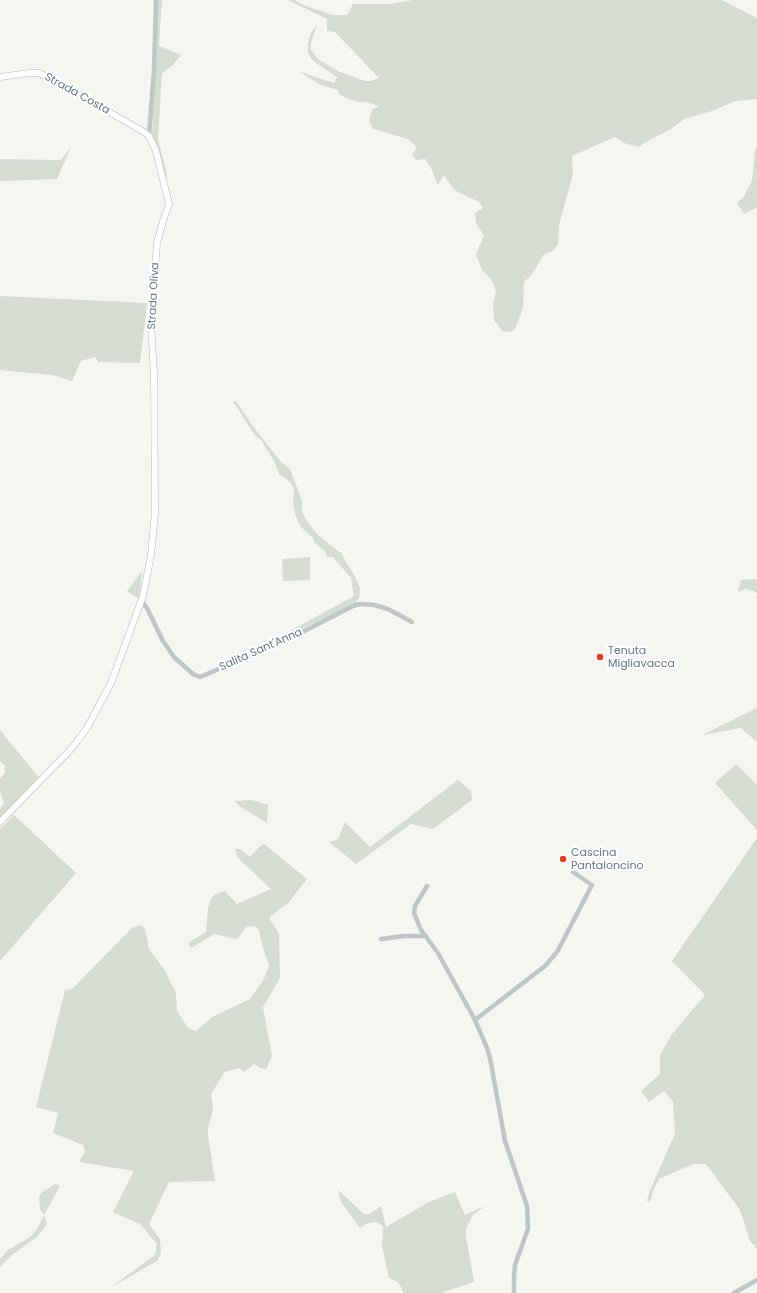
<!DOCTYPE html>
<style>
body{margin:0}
canvas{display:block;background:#f5f5f1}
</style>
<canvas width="757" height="1293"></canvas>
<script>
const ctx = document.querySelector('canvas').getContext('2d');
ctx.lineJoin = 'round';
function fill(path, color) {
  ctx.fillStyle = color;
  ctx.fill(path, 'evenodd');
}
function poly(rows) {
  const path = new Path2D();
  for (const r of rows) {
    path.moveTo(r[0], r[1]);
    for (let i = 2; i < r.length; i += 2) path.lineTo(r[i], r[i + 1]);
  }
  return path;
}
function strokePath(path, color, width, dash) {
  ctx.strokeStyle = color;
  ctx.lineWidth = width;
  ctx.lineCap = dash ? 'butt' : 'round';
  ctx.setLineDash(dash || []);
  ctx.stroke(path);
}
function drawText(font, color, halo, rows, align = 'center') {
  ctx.font = font + ' Poppins,sans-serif';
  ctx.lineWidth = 4;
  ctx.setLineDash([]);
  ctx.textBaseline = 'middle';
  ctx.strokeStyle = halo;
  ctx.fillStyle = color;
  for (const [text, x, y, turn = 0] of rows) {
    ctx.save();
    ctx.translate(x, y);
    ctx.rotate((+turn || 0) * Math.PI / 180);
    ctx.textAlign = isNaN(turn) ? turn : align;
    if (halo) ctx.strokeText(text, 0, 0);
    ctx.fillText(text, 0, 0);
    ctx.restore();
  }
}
fill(poly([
 [158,0,162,0,159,46,181,55,172,66,162,73,158,139,167,175,166,177,152,136],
 [288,0,295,0,301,4,333,15,347,15,353,4,390,4,413,0,722,0,757,18,757,99,735,101,712,111,684,119,671,129,646,142,638,147,624,143,615,137,572,156,573,174,559,225,558,244,553,251,544,254,533,273,524,282,523,308,514,331,503,332,494,320,493,303,496,291,491,279,482,270,476,254,484,236,476,223,475,213,483,208,479,202,454,190,444,175,438,185,431,168,425,159,416,160,412,155,417,147,408,139,373,129,369,121,372,110,379,106,366,102,358,102,346,98,339,94,338,90,321,85,298,71,334,83,337,77,316,63,310,57,308,52,308,42,311,33,317,24,311,43,311,50,319,60,340,72,365,81,371,81,379,78,335,32,327,31,327,19],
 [757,146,757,207,744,214,737,203,744,196,752,181,755,150],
 [71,147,57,179,0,181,0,159,61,160],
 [0,296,147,303,140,363,98,362,95,357,81,361,72,381,52,375,0,370],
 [233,401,236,401,252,425,281,462,290,469,302,501,302,512,308,523,318,535,342,554,347,564,354,574,360,588,359,598,355,604,276,641,279,637,354,596,351,578,333,557,327,557,325,551,315,543,313,538,301,527,296,517,293,502,294,488,288,480,279,474,274,461,261,440,256,437],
 [310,557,310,580,283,581,282,559],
 [142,571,139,599,127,591],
 [757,579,757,593,751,590,745,589,738,592,741,580],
 [757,708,757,742,741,728,702,735],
 [0,730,40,779,0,819,0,809,4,803,0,791,0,778,5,773,5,765,0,762],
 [736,764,757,785,757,830,715,783],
 [458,780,471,791,472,800,433,829,411,824,356,864,329,842,334,841,338,839,345,822,370,847],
 [252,800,268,805,267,823,242,808,234,801],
 [14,815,76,873,0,961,0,829],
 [757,838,757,1249,750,1241,740,1210,706,1164,693,1164,659,1179,653,1191,650,1202,647,1201,650,1190,675,1134,673,1102,664,1091,649,1102,641,1091,660,1074,660,1055,672,1034,705,995,672,961],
 [264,844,307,879,289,902,269,918,279,933,280,978,263,1007,272,1056,266,1069,260,1068,254,1064,244,1072,239,1068,225,1072,211,1094,213,1109,208,1128,208,1134,215,1181,169,1182,149,1224,160,1239,161,1253,157,1261,110,1288,155,1255,157,1244,140,1224,113,1212,134,1171,79,1162,85,1152,83,1145,53,1133,58,1113,36,1107,65,990,72,989,132,928,141,925,145,929,149,949,164,969,176,993,177,1011,188,1028,196,1031,212,1017,250,999,264,979,269,965,262,945,259,930,255,926,246,927,238,938,234,939,215,934,191,948,188,943,206,932,208,907,212,897,216,894,225,891,237,904,271,889,237,857,235,849,240,849,250,857,260,846],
 [55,1184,60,1186,44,1215,47,1224,37,1237,13,1254,0,1267,0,1259,8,1250,30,1237,37,1229,44,1215,40,1209,39,1197,41,1193],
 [338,1190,364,1214,370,1214,381,1206,386,1227,429,1202,455,1192,465,1215,485,1206,473,1215,466,1228,466,1236,474,1282,441,1293,404,1293,398,1282,389,1278,382,1246,383,1226,376,1222,368,1223,360,1228,341,1202]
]), '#d6dcd2');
const secondary = poly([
 [0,77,29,73,39,73,52,79,144,132,149,136,156,151,169,204,163,221,157,243,151,324,154,374,155,512,151,555,143,596,111,683,87,728,72,748,0,822]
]);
strokePath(secondary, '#b4babe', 7);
strokePath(poly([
 [149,136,154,71,156,0],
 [141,601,147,608,163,641,174,657,193,674,200,677,281,643,353,606,360,604,374,605,388,609,412,622],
 [427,886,415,906,414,913,421,930,438,953,475,1020,487,1048,490,1058,505,1141,527,1206,528,1229,515,1265,514,1276,514,1293],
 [381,939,404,936,426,936],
 [475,1020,545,966,557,952,592,885,573,872],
 [734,1293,757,1280]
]), '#c0c5c7', 4.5);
strokePath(secondary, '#fff', 6);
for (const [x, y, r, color] of [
 [600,657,4,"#e43e22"],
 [563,859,4,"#e43e22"]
]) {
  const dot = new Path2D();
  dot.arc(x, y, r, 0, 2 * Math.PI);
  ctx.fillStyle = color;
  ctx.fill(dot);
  strokePath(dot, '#fff', 1.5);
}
drawText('11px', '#637782', '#fff', [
 ["Strada Costa",77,94,29],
 ["Strada Oliva",154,296,-87],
 ["Salita Sant'Anna",261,650,-24]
]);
drawText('11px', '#637782', '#fff', [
 ["Tenuta",608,651],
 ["Migliavacca",608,664],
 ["Cascina",571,853],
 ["Pantaloncino",571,866]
], 'left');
</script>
